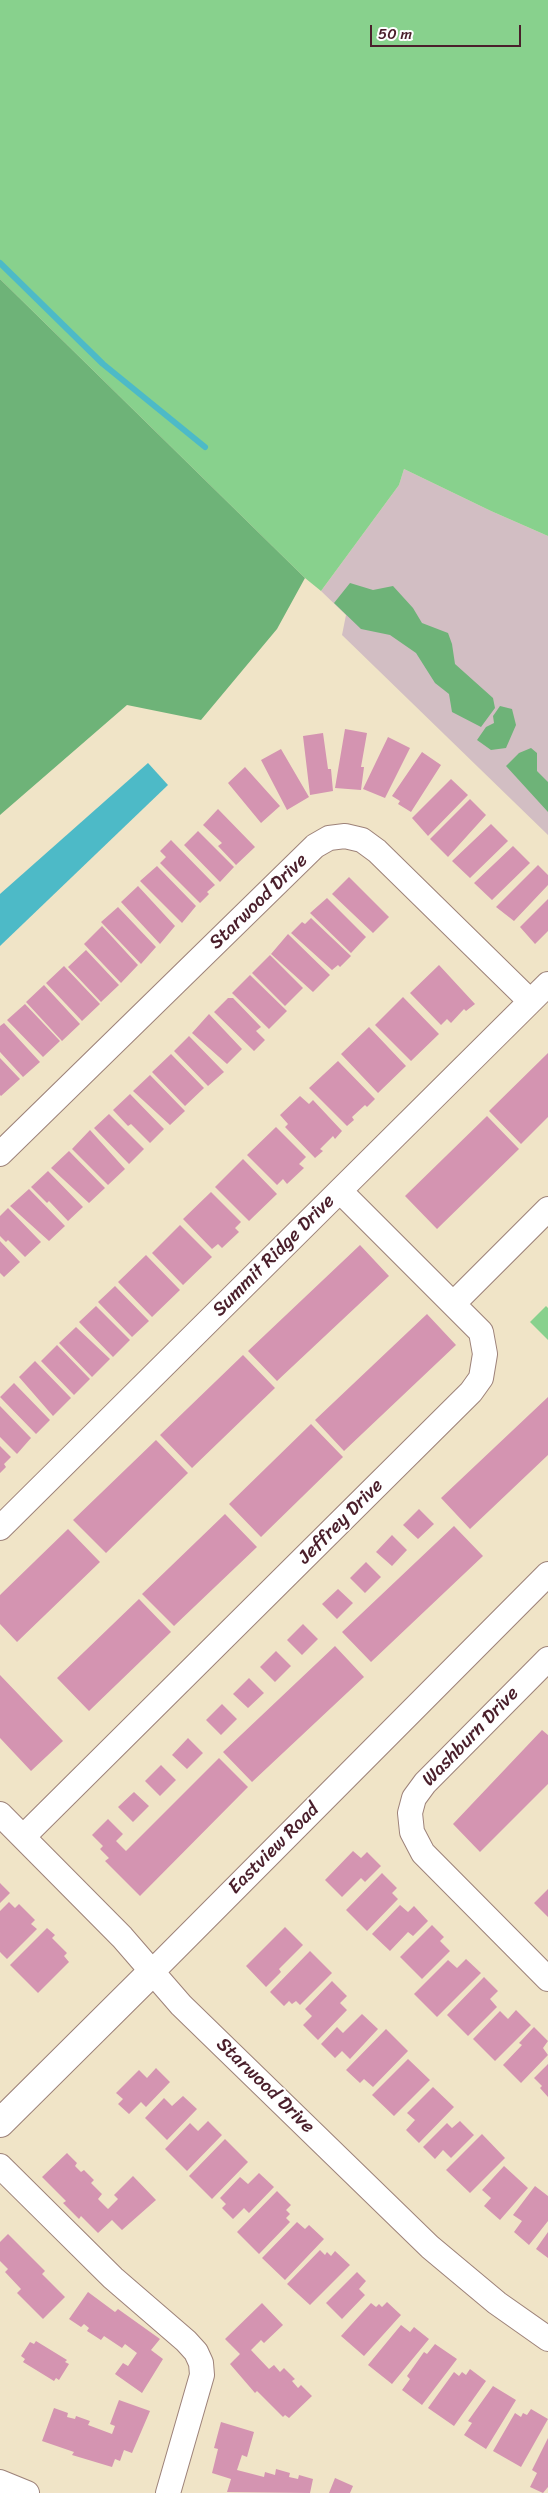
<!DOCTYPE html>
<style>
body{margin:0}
#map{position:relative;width:548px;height:2493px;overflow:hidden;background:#f0e4c7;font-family:Sriracha,sans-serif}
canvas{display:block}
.scale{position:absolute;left:370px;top:25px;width:151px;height:22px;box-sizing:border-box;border:2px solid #4a1f2b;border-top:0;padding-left:6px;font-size:15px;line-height:18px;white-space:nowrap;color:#4a1f2b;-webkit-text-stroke:4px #fff;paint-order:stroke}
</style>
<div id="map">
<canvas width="548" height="2493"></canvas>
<div class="scale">50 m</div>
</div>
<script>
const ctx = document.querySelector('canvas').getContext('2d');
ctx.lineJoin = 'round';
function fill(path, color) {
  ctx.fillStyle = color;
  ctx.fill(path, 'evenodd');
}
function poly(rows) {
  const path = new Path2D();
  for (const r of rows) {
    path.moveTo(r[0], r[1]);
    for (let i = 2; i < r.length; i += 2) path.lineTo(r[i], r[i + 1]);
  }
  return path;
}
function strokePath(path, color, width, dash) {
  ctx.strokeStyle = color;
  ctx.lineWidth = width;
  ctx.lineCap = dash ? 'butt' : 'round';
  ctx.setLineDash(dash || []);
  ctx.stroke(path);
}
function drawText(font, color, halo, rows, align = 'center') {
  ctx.font = font + ' Sriracha,sans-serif';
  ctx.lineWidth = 4;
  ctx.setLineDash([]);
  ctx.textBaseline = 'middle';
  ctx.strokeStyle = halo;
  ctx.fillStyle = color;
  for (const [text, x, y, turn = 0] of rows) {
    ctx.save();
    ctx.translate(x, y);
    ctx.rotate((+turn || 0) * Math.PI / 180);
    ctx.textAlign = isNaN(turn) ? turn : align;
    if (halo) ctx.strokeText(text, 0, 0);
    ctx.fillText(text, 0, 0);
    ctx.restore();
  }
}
fill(poly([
 [404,469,491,511,548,536,548,835,342,635,346,615,321,591,399,485]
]), '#d2bec3');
fill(poly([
 [0,0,548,0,548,536,491,511,404,469,399,485,321,591,305,578,0,279],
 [546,1306,548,1308,548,1340,530,1322]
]), '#88d18d');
fill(poly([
 [0,279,305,578,277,629,201,720,127,705,0,815],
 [350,583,373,590,393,586,413,608,422,623,448,633,452,644,455,664,493,698,495,708,481,727,452,712,449,694,435,683,416,653,390,635,361,629,334,603],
 [500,706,512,709,516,725,506,748,491,750,477,740,486,727,494,723,493,716],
 [531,748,537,753,537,771,548,782,548,812,506,766,519,753]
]), '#6eb378');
fill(poly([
 [148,763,168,785,0,946,0,894]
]), '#4dbac7');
strokePath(poly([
 [0,263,103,364,205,447]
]), '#4dbac7', 6);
fill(poly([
 [345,729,367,733,361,767,364,767,361,790,335,788],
 [323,733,328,769,331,769,333,791,310,795,303,736],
 [388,737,410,748,385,798,363,789],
 [281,749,309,797,287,810,261,760],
 [422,752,441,765,411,812,398,804,400,801,392,796],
 [245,767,280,806,261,823,228,783],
 [451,779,468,795,428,836,412,818],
 [470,799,486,815,448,857,430,839],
 [218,809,255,847,236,865,218,846,222,843,203,825],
 [491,824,508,841,470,878,452,861],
 [198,831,234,867,220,882,184,845],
 [171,840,215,885,207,892,209,894,200,903,160,863,166,857,160,851],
 [513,846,530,863,492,900,474,883],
 [538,865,548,875,548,885,514,921,496,907],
 [157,866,196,906,182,923,140,881],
 [349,877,389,917,373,933,332,894],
 [138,886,175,926,160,944,121,902],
 [327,898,366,937,351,953,310,913],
 [548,899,548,931,535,944,520,927],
 [118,907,156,947,141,964,101,922],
 [311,918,351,956,340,967,338,965,332,970,291,933,302,922,305,924],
 [102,926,138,965,121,983,84,944],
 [288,934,330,975,313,992,271,954],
 [86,950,119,985,101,1002,68,967],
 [270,955,303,988,285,1006,252,973],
 [439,965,475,1004,466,1011,464,1009,451,1023,447,1019,441,1025,410,993],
 [64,966,100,1004,82,1021,46,983],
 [250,975,287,1011,269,1029,232,993],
 [44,985,80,1024,62,1041,26,1002],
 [403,997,439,1034,411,1061,375,1025],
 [228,998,233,998,261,1027,256,1031,265,1040,254,1051,214,1012],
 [25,1004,60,1041,43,1057,7,1020],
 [209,1014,242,1049,227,1064,192,1033],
 [4,1023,40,1062,23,1077,0,1052,0,1026],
 [369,1027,406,1066,378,1093,341,1054],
 [189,1036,224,1072,208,1086,174,1051],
 [548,1053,548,1117,521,1144,489,1111],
 [171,1054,204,1088,185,1106,152,1072],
 [0,1058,20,1079,1,1096,0,1095],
 [338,1061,375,1099,367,1107,365,1105,352,1117,354,1120,347,1126,309,1088],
 [150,1075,185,1111,170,1125,133,1091],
 [130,1094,164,1129,150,1143,131,1124,128,1126,113,1110],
 [300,1096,309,1104,313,1100,342,1131,335,1139,333,1136,320,1149,323,1151,315,1158,285,1127,288,1124,280,1115],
 [109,1114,144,1149,129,1164,94,1128],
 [487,1116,519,1149,437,1229,405,1196],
 [276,1127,306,1157,299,1164,304,1168,287,1184,283,1179,277,1185,247,1155],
 [90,1130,125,1169,108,1185,72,1149],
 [69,1151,105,1188,89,1203,51,1168],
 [243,1159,277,1194,249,1221,215,1187],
 [48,1171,83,1207,68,1221,49,1201,47,1203,31,1187],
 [29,1189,65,1226,49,1241,10,1206],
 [211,1192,241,1222,235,1228,239,1232,222,1248,218,1244,212,1249,183,1219],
 [8,1208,41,1242,25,1257,8,1240,6,1242,0,1236,0,1216],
 [180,1225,212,1257,183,1285,152,1253],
 [0,1241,20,1262,4,1277,0,1273],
 [360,1245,389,1276,277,1381,248,1351],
 [146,1255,180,1290,152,1317,118,1282],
 [115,1286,149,1321,132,1337,98,1302],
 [96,1306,130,1340,113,1357,79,1322],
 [427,1314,456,1345,344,1451,315,1420],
 [76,1327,110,1359,92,1377,59,1343],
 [57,1345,90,1379,74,1395,41,1361],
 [243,1355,275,1388,192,1468,160,1435],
 [35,1361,71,1398,53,1416,19,1377],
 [14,1383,50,1420,36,1434,0,1397],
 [548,1397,548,1455,470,1529,441,1498],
 [0,1406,31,1438,17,1454,0,1437],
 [311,1424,343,1457,261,1537,229,1504],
 [156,1440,188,1473,106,1553,73,1520],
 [0,1446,11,1457,4,1464,6,1467,0,1473],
 [419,1509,434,1524,418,1539,403,1525],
 [225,1514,257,1547,174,1626,142,1594],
 [454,1526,483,1556,371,1662,342,1632],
 [68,1529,100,1562,17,1642,0,1624,0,1595],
 [392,1535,407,1550,392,1566,376,1552],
 [366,1562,381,1577,365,1593,350,1578],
 [338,1589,353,1603,337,1619,322,1604],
 [139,1599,171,1632,89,1711,57,1678],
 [303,1624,318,1639,302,1655,287,1640],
 [335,1646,364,1677,252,1782,223,1752],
 [276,1651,291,1666,275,1682,260,1667],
 [0,1675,63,1741,31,1771,0,1738],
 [249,1678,264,1693,248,1708,233,1694],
 [222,1704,237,1719,221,1735,206,1720],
 [542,1730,548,1735,548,1784,480,1852,453,1824],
 [188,1738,203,1753,187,1769,172,1755],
 [219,1758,248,1787,140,1896,105,1861,109,1858,100,1849,103,1846,92,1835,108,1819,123,1834,116,1841,126,1851],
 [161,1765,176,1780,160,1796,145,1781],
 [134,1792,149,1806,133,1822,118,1807],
 [353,1851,361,1858,367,1852,381,1866,365,1882,361,1878,342,1897,325,1880],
 [382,1873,397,1888,392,1893,398,1899,367,1931,346,1910],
 [0,1883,10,1893,0,1903],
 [548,1889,548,1917,534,1903],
 [9,1902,15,1908,19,1904,35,1920,31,1924,37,1929,7,1959,0,1952,0,1911],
 [400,1905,408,1912,414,1906,428,1921,413,1936,408,1932,390,1951,372,1934],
 [432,1925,444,1937,440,1941,450,1951,422,1979,400,1957],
 [285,1927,303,1945,279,1969,281,1972,266,1987,246,1966],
 [47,1928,55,1935,52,1938,67,1953,64,1956,69,1962,38,1993,10,1965],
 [310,1951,332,1973,300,2005,296,2001,292,2004,289,2001,284,2006,270,1992],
 [466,1959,481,1973,437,2017,414,1994,448,1960,457,1968],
 [484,1977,498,1991,490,1999,497,2007,468,2036,447,2015],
 [332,1981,347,1996,340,2003,347,2010,318,2040,303,2025,312,2016,305,2009],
 [516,2010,531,2025,495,2061,473,2039,500,2011,508,2019],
 [362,2014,378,2029,350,2059,342,2051,335,2058,321,2044,337,2027,343,2033],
 [534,2027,548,2041,543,2048,548,2055,521,2083,503,2065,522,2045,519,2043],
 [386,2029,408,2051,373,2087,364,2079,360,2083,346,2070],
 [408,2059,430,2080,394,2116,372,2095],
 [548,2064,548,2097,540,2088,542,2086,534,2078],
 [156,2068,170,2082,146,2107,141,2102,129,2114,118,2104,123,2099,116,2093,139,2070,147,2078],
 [433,2087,454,2107,419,2143,406,2130,415,2120,407,2113],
 [183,2096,197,2109,167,2140,145,2118,164,2098,172,2106],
 [208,2121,222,2135,187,2171,165,2149,190,2123,198,2131],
 [460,2121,474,2135,451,2158,443,2150,435,2159,423,2147,447,2123,452,2128],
 [482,2134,505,2158,470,2193,446,2170],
 [225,2139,248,2162,212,2199,189,2176],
 [67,2153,77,2163,75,2166,81,2172,84,2170,94,2180,91,2183,102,2194,98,2199,108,2209,118,2199,114,2195,133,2176,156,2200,122,2230,112,2220,98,2233,81,2216,79,2219,63,2203,66,2201,42,2177],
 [504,2166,528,2188,500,2220,484,2206,491,2198,482,2190],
 [259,2173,274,2187,249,2213,244,2208,233,2219,222,2208,226,2204,220,2198,240,2177,248,2184],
 [535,2186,548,2196,548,2221,529,2245,514,2232,522,2221,513,2215],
 [277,2191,291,2205,286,2210,290,2214,286,2218,290,2222,259,2254,237,2232],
 [297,2222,305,2229,309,2225,324,2239,285,2280,262,2258],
 [548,2232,548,2258,536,2249],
 [8,2234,45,2271,42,2274,65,2297,43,2319,17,2293,21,2289,5,2272,8,2269,0,2261,0,2242],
 [320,2250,325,2255,327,2252,331,2256,335,2251,350,2265,310,2305,287,2284],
 [357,2272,366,2281,359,2289,365,2295,342,2319,326,2303],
 [88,2292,115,2312,118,2309,160,2339,151,2350,163,2359,142,2393,115,2374,123,2363,128,2366,137,2353,125,2344,122,2348,104,2336,101,2340,87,2331,89,2328,84,2324,81,2327,69,2319],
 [387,2302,401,2315,364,2356,341,2336,371,2303,376,2307,379,2304,382,2307],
 [262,2303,283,2325,264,2343,261,2340,251,2350,269,2369,274,2365,280,2372,284,2368,295,2379,292,2381,298,2388,301,2385,312,2396,289,2418,285,2415,283,2417,257,2391,255,2393,230,2364,240,2354,225,2339],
 [401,2325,410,2332,414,2327,429,2339,392,2384,368,2365],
 [36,2341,67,2360,65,2362,69,2364,59,2380,56,2378,54,2381,23,2362,25,2359,21,2356,30,2342,34,2344],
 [435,2344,457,2359,422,2405,402,2390,410,2379,407,2376,424,2352,427,2354],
 [470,2369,486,2381,454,2426,428,2408,454,2372,459,2376,462,2372,466,2375],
 [493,2386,516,2400,486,2449,464,2435,472,2423,468,2421],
 [119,2400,150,2411,132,2453,124,2450,120,2461,115,2459,112,2467,72,2455,74,2452,42,2441,54,2408,68,2413,67,2417,75,2419,76,2416,90,2421,88,2425,112,2434,115,2426,110,2424],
 [531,2409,548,2419,521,2467,493,2451,515,2413,521,2417,523,2413,527,2415],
 [221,2422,254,2432,247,2457,242,2455,237,2470,264,2477,265,2472,275,2475,276,2469,290,2473,289,2477,298,2479,299,2475,313,2479,310,2493,227,2492,231,2479,212,2473,218,2449,214,2448],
 [548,2438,548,2487,543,2493,530,2487,537,2473,532,2470],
 [335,2478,353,2486,350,2493,329,2493]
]), '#d494b1');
const minor = poly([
 [0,1154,315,846,329,838,345,836,362,840,377,851,530,1001],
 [453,1304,548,1209],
 [0,1528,548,984],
 [548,1659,425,1783,414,1798,410,1813,412,1832,423,1853,548,1979],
 [0,1814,122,1937,181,2005,430,2247,497,2303,548,2339],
 [23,1837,471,1392,481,1378,485,1354,481,1332,340,1191],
 [152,1972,548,1574],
 [0,2166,113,2278,186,2341,196,2352,201,2363,202,2375,168,2493],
 [0,2482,27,2493]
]);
const major = poly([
 [0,2123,152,1972]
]);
strokePath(minor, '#9d8279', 26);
strokePath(major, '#9d8279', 30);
strokePath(minor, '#fff', 24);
strokePath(major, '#fff', 28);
drawText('19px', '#4a1f2b', '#fff', [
 ["Starwood Drive",259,902,-44],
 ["Summit Ridge Drive",274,1256,-45],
 ["Jeffrey Drive",341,1522,-45],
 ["Washburn Drive",471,1737,-46],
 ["Eastview Road",274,1849,-45],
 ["Starwood Drive",265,2086,44]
]);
</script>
